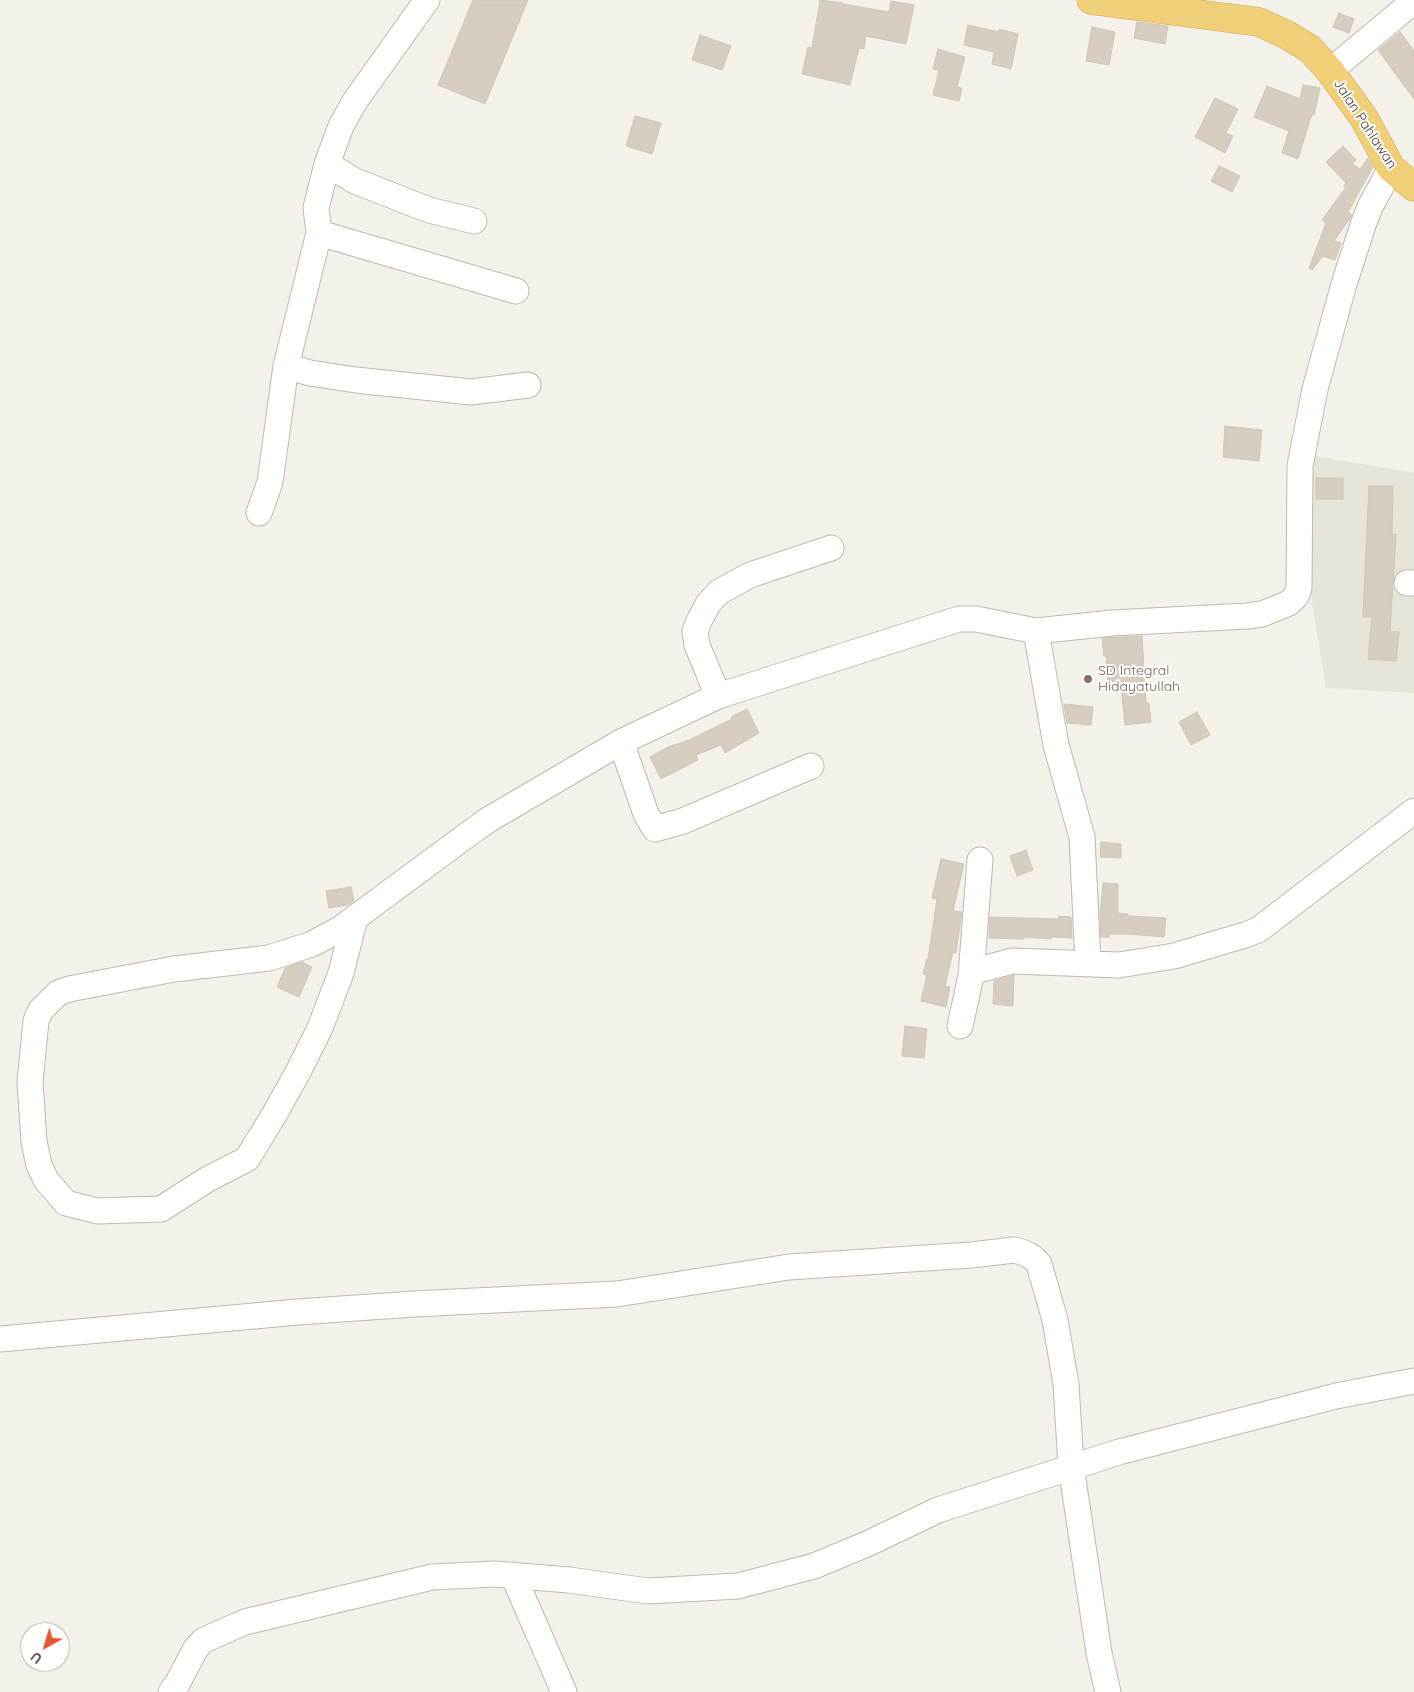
<!DOCTYPE html>
<style>
body{margin:0}
#map{position:relative;width:1414px;height:1692px;overflow:hidden;background:#f3f1e9;font-family:Quicksand,sans-serif}
canvas{display:block}
.north{position:absolute;left:20px;top:1622px;width:50px;height:50px;box-sizing:border-box;background:#fff;border:1px solid #b5b3af;border-radius:50%;rotate:219deg;font-size:14px;font-weight:700;line-height:20px;text-align:center;color:#464238}
.north::after{content:'';display:block;margin:auto;width:18px;height:22px;background:#e5552e;clip-path:polygon(50% 0,100% 100%,50% 72%,0 100%)}
</style>
<div id="map">
<canvas width="1414" height="1692"></canvas>
<div class="north">U</div>
</div>
<script>
const ctx = document.querySelector('canvas').getContext('2d');
ctx.lineJoin = 'round';
function fill(path, color) {
  ctx.fillStyle = color;
  ctx.fill(path, 'evenodd');
}
function poly(rows) {
  const path = new Path2D();
  for (const r of rows) {
    path.moveTo(r[0], r[1]);
    for (let i = 2; i < r.length; i += 2) path.lineTo(r[i], r[i + 1]);
  }
  return path;
}
function strokePath(path, color, width, dash) {
  ctx.strokeStyle = color;
  ctx.lineWidth = width;
  ctx.lineCap = dash ? 'butt' : 'round';
  ctx.setLineDash(dash || []);
  ctx.stroke(path);
}
function drawText(font, color, halo, rows, align = 'center') {
  ctx.font = font + ' Quicksand,sans-serif';
  ctx.lineWidth = 4;
  ctx.setLineDash([]);
  ctx.textBaseline = 'middle';
  ctx.strokeStyle = halo;
  ctx.fillStyle = color;
  for (const [text, x, y, turn = 0] of rows) {
    ctx.save();
    ctx.translate(x, y);
    ctx.rotate((+turn || 0) * Math.PI / 180);
    ctx.textAlign = isNaN(turn) ? turn : align;
    if (halo) ctx.strokeText(text, 0, 0);
    ctx.fillText(text, 0, 0);
    ctx.restore();
  }
}
fill(poly([
 [1309,455,1414,473,1414,693,1326,688,1309,585]
]), '#e6e3d8');
const building = poly([
 [473,0,528,0,485,104,438,85,473,0],
 [820,0,843,3,843,4,889,12,891,1,914,5,906,44,866,36,864,49,859,48,850,85,802,74,808,47,812,48,820,0],
 [1339,13,1354,19,1349,33,1333,27,1339,13],
 [1137,22,1168,26,1165,44,1134,38,1137,22],
 [968,25,999,32,999,29,1018,34,1011,69,992,64,994,52,964,45,968,25],
 [1092,27,1115,32,1109,65,1086,61,1092,27],
 [1400,32,1414,51,1414,99,1378,50,1400,32],
 [700,35,731,46,722,70,692,60,700,35],
 [938,49,965,57,957,87,962,88,959,101,933,95,939,70,933,69,938,49],
 [1303,85,1320,88,1314,115,1312,114,1298,159,1282,153,1289,131,1254,117,1267,86,1300,99,1303,85],
 [1215,98,1238,109,1226,133,1233,136,1225,153,1195,137,1215,98],
 [635,116,661,123,652,154,626,146,635,116],
 [1343,146,1356,160,1352,164,1360,169,1368,158,1373,167,1348,212,1352,215,1349,220,1334,241,1341,243,1335,260,1323,256,1312,270,1309,268,1326,223,1322,220,1346,187,1344,186,1346,183,1326,162,1343,146],
 [1219,166,1240,176,1232,192,1211,181,1219,166],
 [1225,426,1262,430,1259,461,1223,457,1225,426],
 [1316,478,1343,478,1343,499,1316,499,1316,478],
 [1369,486,1393,486,1392,534,1396,534,1390,631,1399,632,1396,661,1368,659,1372,617,1363,617,1369,486],
 [1142,636,1146,703,1149,703,1151,722,1125,725,1121,686,1108,687,1106,656,1104,656,1102,638,1142,636],
 [1064,704,1093,707,1091,725,1067,723,1064,704],
 [747,709,759,733,725,753,721,745,696,755,698,760,661,779,650,757,668,747,689,740,732,719,731,717,747,709],
 [1197,712,1210,735,1191,745,1179,722,1197,712],
 [1101,842,1121,844,1121,858,1100,857,1101,842],
 [1026,850,1033,870,1017,876,1010,856,1026,850],
 [941,859,964,864,953,911,962,912,956,953,953,952,945,986,950,987,946,1007,921,1001,927,975,923,974,927,959,928,959,937,899,932,898,941,859],
 [1103,883,1118,884,1118,913,1128,914,1128,916,1166,918,1164,937,1128,934,1109,934,1109,937,1101,937,1100,916,1103,883],
 [351,887,354,901,348,905,329,908,326,891,351,887],
 [1059,916,1071,917,1072,938,1051,937,1051,939,1024,937,1024,939,989,938,990,917,1059,919,1059,916],
 [302,962,312,967,299,997,277,987,285,968,302,962],
 [1014,975,1013,1006,993,1004,994,981,1014,975],
 [905,1026,927,1029,924,1058,902,1056,905,1026]
]);
fill(building, '#d4cdc0');
strokePath(building, '#cec5b4', 1);
const minor = poly([
 [1330,71,1414,1],
 [327,164,355,181,429,210,474,221],
 [319,233,516,291],
 [286,366,310,373,356,380,471,392,528,385],
 [259,513,270,482,286,366,319,233,316,208,327,164,341,126,355,101,427,0],
 [1407,583,1414,583],
 [718,696,697,645,695,631,699,621,708,604,719,592,750,575,831,548],
 [621,742,646,814,655,829,683,821,811,766],
 [355,918,341,973,320,1028,298,1072,274,1115,247,1159,208,1179,161,1209,97,1211,66,1203,46,1180,39,1165,34,1141,30,1082,36,1021,40,1011,58,993,69,989,174,969,269,958,312,944,340,929,463,838,488,820,621,742,718,696,959,619,976,619,1036,631],
 [1088,964,1082,837,1056,745,1036,631,1112,623,1247,616,1262,614,1289,603,1296,596,1299,588,1300,466,1315,389,1344,284,1363,225,1370,207,1391,168],
 [971,976,980,860],
 [960,1026,971,976,975,971,1012,961,1119,965,1174,956,1245,935,1258,930,1414,811],
 [0,1339,298,1312,414,1304,617,1294,789,1267,971,1255,1014,1250,1022,1252,1032,1257,1039,1264,1055,1320,1066,1384,1071,1466,1099,1653,1108,1692],
 [513,1575,564,1692],
 [171,1692,177,1684,196,1648,204,1640,245,1622,432,1577,495,1574,569,1580,648,1591,738,1586,814,1566,867,1544,938,1510,1119,1452,1336,1396,1414,1381]
]);
const highway = poly([
 [1091,0,1259,22,1287,35,1310,49,1330,71,1364,118,1391,168,1414,187]
]);
strokePath(minor, '#beb9ad', 27);
strokePath(highway, '#cea548', 29);
strokePath(minor, '#fff', 25);
strokePath(highway, '#f0cf78', 28);
for (const [x, y, r, color] of [
 [1088,679,5,"#8d6e63"]
]) {
  const dot = new Path2D();
  dot.arc(x, y, r, 0, 2 * Math.PI);
  ctx.fillStyle = color;
  ctx.fill(dot);
  strokePath(dot, '#fff', 2);
}
drawText('14px', '#464238', '#fff', [
 ["Jalan Pahlawan",1365,124,57]
]);
drawText('14px', '#785e54', '#fff', [
 ["SD Integral",1098,671],
 ["Hidayatullah",1098,687]
], 'left');
</script>
